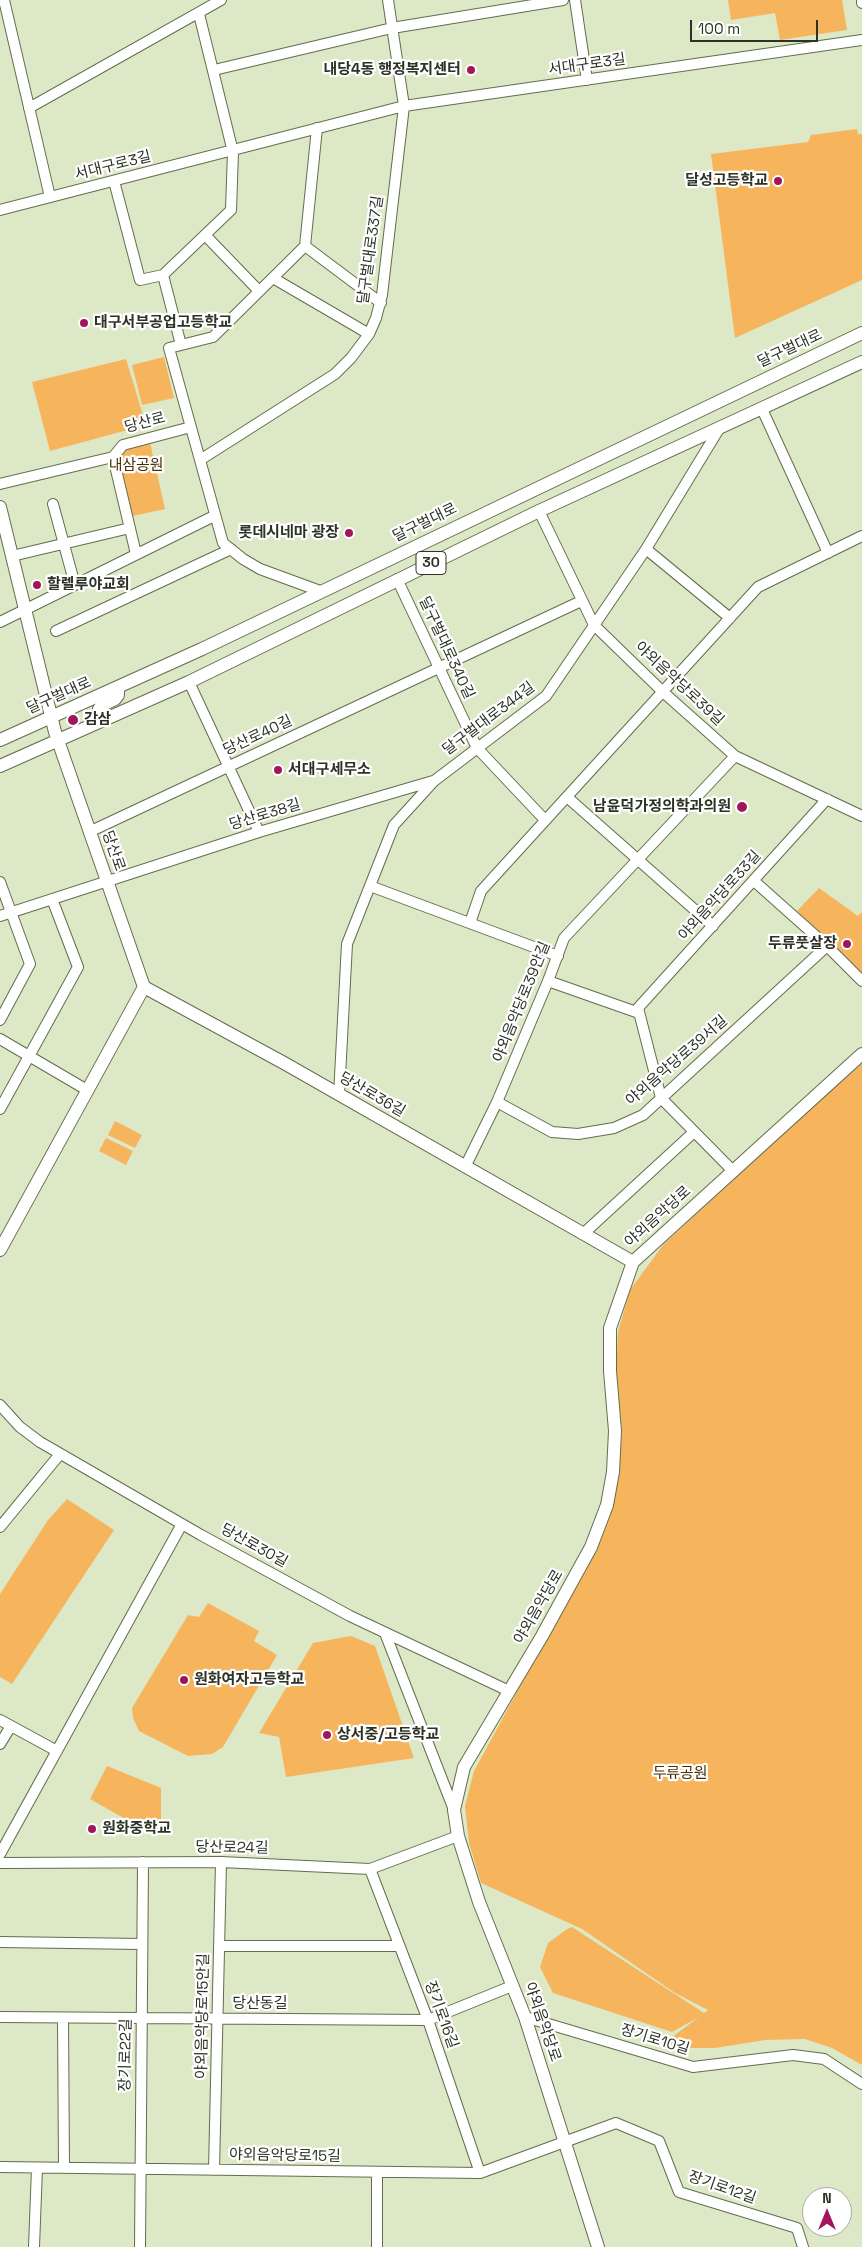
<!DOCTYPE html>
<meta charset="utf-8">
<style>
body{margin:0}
#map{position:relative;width:862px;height:2247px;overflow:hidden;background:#dce8c6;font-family:"Space Grotesk",sans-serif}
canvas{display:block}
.north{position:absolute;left:802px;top:2187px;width:50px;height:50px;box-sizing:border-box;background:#fff;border:1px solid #abada8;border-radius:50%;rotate:0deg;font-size:14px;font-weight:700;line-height:20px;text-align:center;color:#2d3225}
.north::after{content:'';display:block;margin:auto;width:18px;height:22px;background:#a2155d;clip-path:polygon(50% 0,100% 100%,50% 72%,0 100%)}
.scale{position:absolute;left:690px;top:20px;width:128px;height:22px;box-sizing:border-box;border:2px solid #2d3225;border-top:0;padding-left:6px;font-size:15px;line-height:18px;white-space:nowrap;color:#2d3225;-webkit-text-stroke:4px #fff;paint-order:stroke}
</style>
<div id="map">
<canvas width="862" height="2247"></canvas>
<div class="north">N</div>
<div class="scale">100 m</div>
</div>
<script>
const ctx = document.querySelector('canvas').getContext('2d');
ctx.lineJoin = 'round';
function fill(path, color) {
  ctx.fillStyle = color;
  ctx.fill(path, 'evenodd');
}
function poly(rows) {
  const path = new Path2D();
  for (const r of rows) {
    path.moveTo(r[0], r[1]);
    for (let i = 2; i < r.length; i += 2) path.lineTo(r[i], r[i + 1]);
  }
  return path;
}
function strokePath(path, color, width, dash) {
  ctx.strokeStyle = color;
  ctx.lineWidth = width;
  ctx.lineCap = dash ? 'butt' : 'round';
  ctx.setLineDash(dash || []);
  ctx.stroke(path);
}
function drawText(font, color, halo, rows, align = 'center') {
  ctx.font = font + ' "Space Grotesk","Noto Sans KR",sans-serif';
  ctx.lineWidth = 4.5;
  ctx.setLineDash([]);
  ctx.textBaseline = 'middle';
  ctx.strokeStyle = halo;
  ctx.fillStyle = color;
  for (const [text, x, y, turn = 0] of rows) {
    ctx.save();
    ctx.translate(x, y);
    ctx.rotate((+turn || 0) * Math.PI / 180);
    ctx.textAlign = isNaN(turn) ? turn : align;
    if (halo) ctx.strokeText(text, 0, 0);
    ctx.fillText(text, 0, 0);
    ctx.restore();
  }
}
fill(poly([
 [728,0,842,0,847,30,780,40,775,13,731,20],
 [857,129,858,134,862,134,862,280,735,338,711,154,808,142,811,135],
 [164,357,174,398,142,405,132,365],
 [126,359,146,425,50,451,32,382],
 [149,438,165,509,128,517,113,457,123,445],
 [819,888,858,916,862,912,862,973,797,911],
 [862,1064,862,2065,832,2048,805,2039,765,2040,715,2048,690,2048,664,2043,699,2017,672,2032,553,1993,540,1967,548,1943,567,1929,572,1927,704,2013,708,2010,675,1993,582,1929,481,1883,469,1843,465,1806,474,1771,543,1644,619,1475,622,1430,616,1375,618,1332,630,1290,663,1245,803,1115],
 [115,1121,142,1135,135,1148,108,1135],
 [106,1138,133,1151,126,1165,99,1151],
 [67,1499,114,1530,12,1684,0,1677,0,1594,48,1520],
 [208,1603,259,1631,254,1641,277,1655,223,1747,212,1754,188,1756,139,1731,133,1718,132,1708,188,1615,199,1617],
 [351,1636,375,1646,414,1758,286,1777,279,1737,259,1733,313,1643],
 [107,1766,161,1788,161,1824,157,1829,143,1829,90,1799]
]), '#f6b55c');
const minor = poly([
 [4,0,50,197],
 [575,0,587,80],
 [862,0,862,3],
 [214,70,392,28,563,0],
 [29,108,221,0],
 [114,181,140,280,163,275],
 [0,210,404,106,862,40],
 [205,235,259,291],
 [305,246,381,303],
 [163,275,181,345,169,348,223,543,243,559,260,569,320,591],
 [163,275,231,210,233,152,199,14],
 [273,278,369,334],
 [181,345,213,337,305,246,317,128],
 [762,409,828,553],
 [113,457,136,554],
 [200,460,335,374,351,358,369,334,376,318,382,295,404,106,388,0],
 [0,484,113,457,123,445,191,427],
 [53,504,75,585],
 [539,511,594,625,663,692,735,756,862,816],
 [646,549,730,618],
 [12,556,130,528],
 [397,579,477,748,545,820],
 [0,622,214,516],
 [56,631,231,549],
 [189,682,259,832],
 [567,797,713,926],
 [89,832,577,603],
 [754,881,827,946,862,981],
 [0,882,30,964,0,1020],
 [370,886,558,956],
 [0,916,259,832,433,781],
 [470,923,481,891,758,587,862,536],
 [548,981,639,1013],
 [0,1039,87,1090],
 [339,1095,347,944,394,825,434,781,546,696,646,549,719,429],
 [497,1102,552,1132,578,1134,614,1128,643,1115,827,946],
 [0,1109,78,967,52,899],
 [465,1167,497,1102,548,981,564,938,735,756],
 [733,1171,661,1098,638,1008,827,799],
 [583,1234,694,1132],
 [0,1405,20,1427,40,1442,201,1535,350,1616,509,1691],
 [0,1527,60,1454],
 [385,1633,454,1810],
 [0,1720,57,1751],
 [0,1744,11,1726],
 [0,1854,182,1524],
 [0,1863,221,1862,370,1869,458,1836],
 [370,1869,428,2020,480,2173],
 [0,1942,142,1944],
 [219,1946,399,1946],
 [0,2017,428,2020,512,1986],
 [525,2017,693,2067,793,2055,824,2059,862,2084],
 [63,2018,64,2168],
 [0,2167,480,2173,616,2123,659,2141,679,2192,797,2228,803,2247],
 [214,2170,221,1862],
 [34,2247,37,2168],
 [140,2247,143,1862],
 [377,2247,377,2172]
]);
const major = poly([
 [0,507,55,732,144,987,0,1250],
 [102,720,99,709,102,705,115,699,118,695,118,688],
 [0,740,202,649,862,333],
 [0,766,189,682,539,511,862,362],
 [144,987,284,1063,633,1262],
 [598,2247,525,2017,479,1902,458,1836,454,1810,464,1767,542,1636,591,1547,607,1505,613,1472,615,1431,610,1371,610,1328,633,1262,862,1054]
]);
strokePath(minor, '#636d4e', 12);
strokePath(major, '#636d4e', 14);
strokePath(minor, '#fff', 10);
strokePath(major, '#fff', 12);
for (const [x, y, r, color] of [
 [471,70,5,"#a2155d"],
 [778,181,5,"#a2155d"],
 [84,323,5,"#a2155d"],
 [349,533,5,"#a2155d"],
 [37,585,5,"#a2155d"],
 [73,720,6,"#a2155d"],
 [278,770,5,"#a2155d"],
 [742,807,6,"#a2155d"],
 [847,944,5,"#a2155d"],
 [184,1680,5,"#a2155d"],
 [327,1735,5,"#a2155d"],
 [92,1829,5,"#a2155d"]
]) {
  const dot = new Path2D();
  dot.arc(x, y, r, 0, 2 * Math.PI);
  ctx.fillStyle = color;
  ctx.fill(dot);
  strokePath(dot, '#fff', 2);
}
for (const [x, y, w] of [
 [431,563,30]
]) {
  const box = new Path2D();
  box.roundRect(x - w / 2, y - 11.5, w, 23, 4);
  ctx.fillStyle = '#fff';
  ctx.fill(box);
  strokePath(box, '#2d3225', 1);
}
drawText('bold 14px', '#2d3225', null, [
 ["30",431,563]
]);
drawText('15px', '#2d3225', '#fff', [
 ["서대구로3길",587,65,-8],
 ["서대구로3길",113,166,-14],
 ["달구벌대로337길",371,250,-82],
 ["달구벌대로",790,349,-25],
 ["당산로",145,423,-15],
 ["달구벌대로",425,523,-26],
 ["달구벌대로340길",446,648,65],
 ["야외음악당로39길",679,684,43],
 ["달구벌대로",59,696,-24],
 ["달구벌대로344길",489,719,-37],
 ["당산로40길",258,736,-25],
 ["당산로38길",265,815,-17],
 ["당산로",113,851,71],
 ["야외음악당로33길",720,896,-48],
 ["야외음악당로39안길",522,1002,-68],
 ["야외음악당로39서길",677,1061,-41],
 ["당산로36길",372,1095,30],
 ["야외음악당로",658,1217,-42],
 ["당산로30길",254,1546,29],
 ["야외음악당로",539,1607,-60],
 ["당산로24길",232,1848,1],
 ["당산동길",260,2004],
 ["장기로16길",441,2015,70],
 ["야외음악당로15안길",203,2016,-89],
 ["야외음악당로",542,2022,71],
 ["장기로10길",655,2040,17],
 ["장기로22길",126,2055,-89],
 ["야외음악당로15길",285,2156,1],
 ["장기로12길",722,2188,19]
]);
drawText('bold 15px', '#2d3225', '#fff', [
 ["내당4동 행정복지센터",461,70,"right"],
 ["달성고등학교",768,181,"right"],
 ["대구서부공업고등학교",94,323],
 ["롯데시네마 광장",339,533,"right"],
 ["할렐루야교회",47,585],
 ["감삼",84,720],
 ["서대구세무소",288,770],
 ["남윤덕가정의학과의원",731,807,"right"],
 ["두류풋살장",837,944,"right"],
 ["원화여자고등학교",194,1680],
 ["상서중/고등학교",337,1735],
 ["원화중학교",102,1829]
], 'left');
drawText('15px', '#492f08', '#fff', [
 ["내삼공원",136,466],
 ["두류공원",680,1774]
]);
</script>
